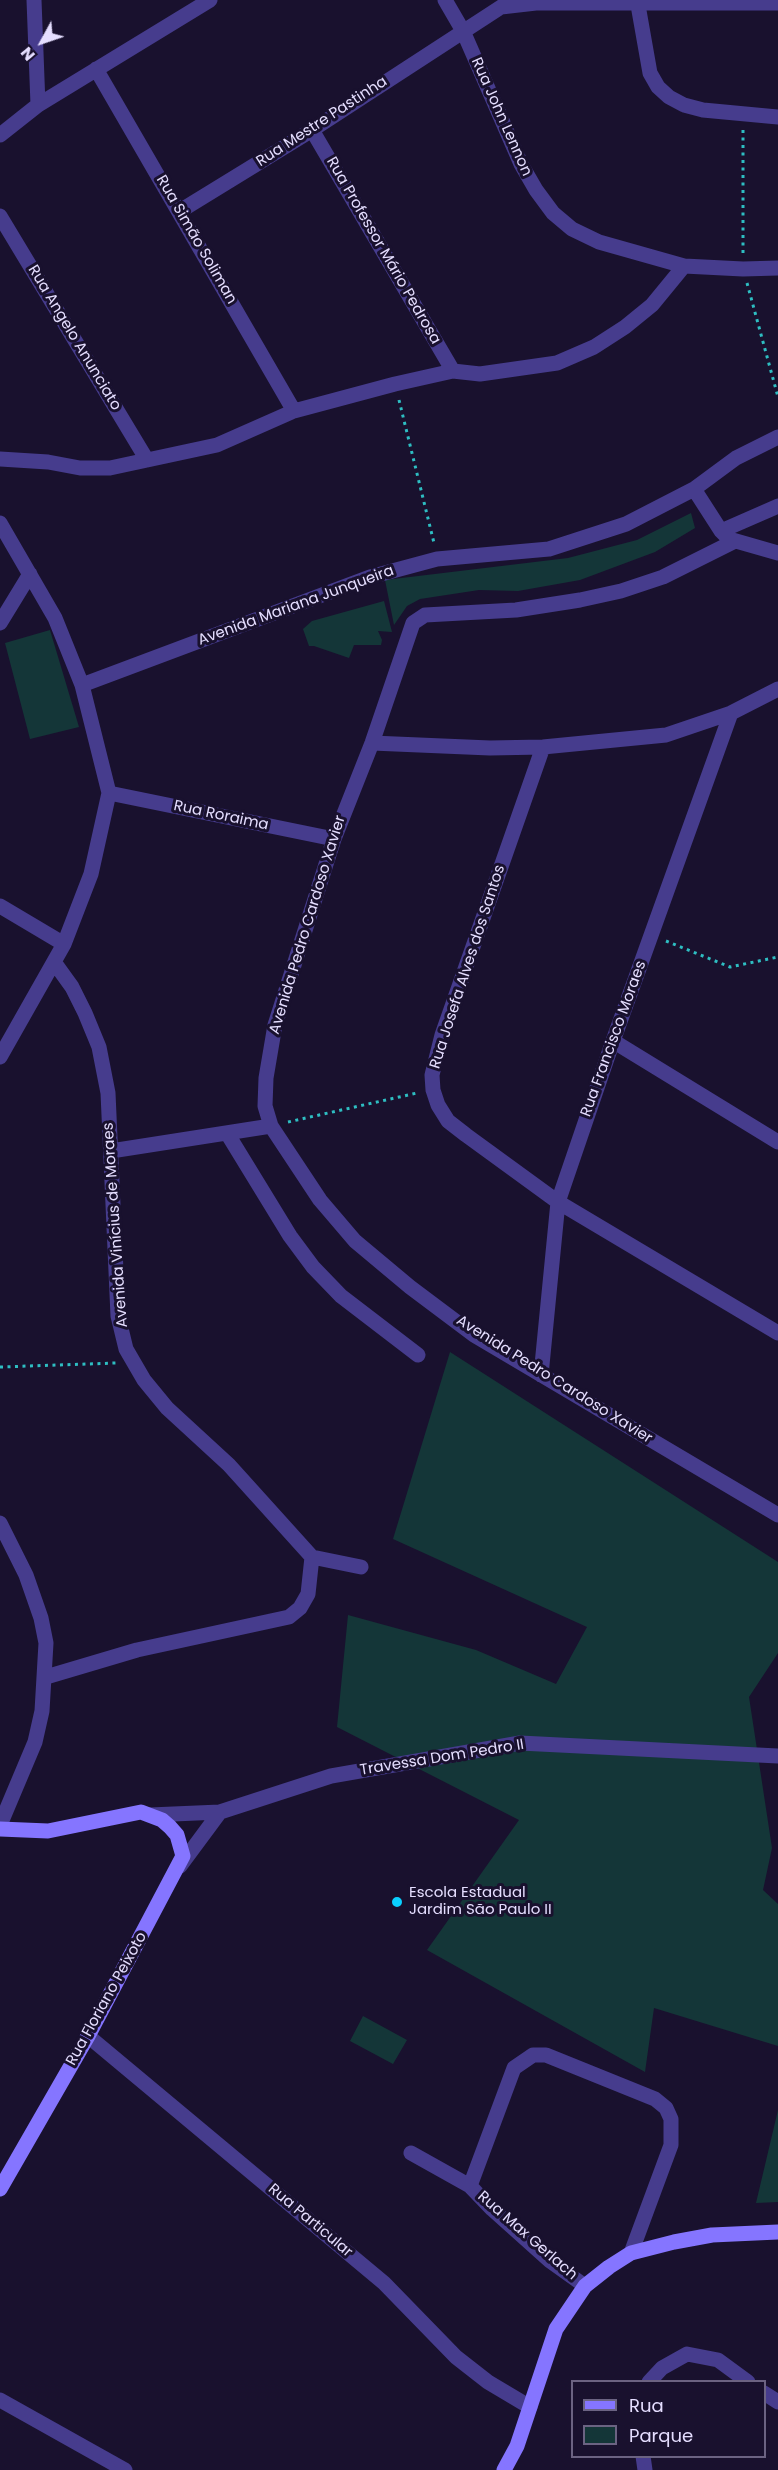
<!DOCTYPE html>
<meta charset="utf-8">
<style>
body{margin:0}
#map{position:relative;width:778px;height:2470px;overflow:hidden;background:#19112e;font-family:Poppins,sans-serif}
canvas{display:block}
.legend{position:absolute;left:571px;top:2380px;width:195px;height:78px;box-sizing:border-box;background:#19112e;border:2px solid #6b6382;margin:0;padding:8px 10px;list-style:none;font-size:18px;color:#e5deff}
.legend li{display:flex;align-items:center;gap:12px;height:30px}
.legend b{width:30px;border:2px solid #6b6382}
.north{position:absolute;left:12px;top:12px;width:60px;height:60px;-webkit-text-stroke:4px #19112e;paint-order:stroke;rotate:230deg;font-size:16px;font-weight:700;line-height:24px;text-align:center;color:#e5deff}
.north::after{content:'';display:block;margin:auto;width:21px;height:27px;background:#e5deff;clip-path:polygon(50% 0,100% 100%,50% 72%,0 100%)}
</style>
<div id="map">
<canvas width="778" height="2470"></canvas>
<ul class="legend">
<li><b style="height:8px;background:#8575ff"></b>Rua</li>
<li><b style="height:16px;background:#143638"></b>Parque</li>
</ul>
<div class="north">N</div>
</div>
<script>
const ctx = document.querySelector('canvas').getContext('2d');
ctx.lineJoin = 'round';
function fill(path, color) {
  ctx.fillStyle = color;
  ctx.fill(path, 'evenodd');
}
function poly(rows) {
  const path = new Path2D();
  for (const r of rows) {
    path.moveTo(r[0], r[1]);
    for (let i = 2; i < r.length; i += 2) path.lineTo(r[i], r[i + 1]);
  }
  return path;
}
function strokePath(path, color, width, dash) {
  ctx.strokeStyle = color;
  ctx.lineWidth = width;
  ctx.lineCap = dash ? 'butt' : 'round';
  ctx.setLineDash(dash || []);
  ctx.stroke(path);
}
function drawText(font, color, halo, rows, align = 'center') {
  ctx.font = font + ' Poppins,sans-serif';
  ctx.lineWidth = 6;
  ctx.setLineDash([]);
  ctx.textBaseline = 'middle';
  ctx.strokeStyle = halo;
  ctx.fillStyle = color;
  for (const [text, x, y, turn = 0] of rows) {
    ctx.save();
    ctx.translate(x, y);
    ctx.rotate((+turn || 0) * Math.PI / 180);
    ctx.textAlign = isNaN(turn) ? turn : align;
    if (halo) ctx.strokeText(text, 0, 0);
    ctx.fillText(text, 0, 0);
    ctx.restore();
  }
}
fill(poly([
 [691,513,695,528,655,552,580,580,518,591,479,590,420,599,407,606,394,625,385,580,568,558,637,540],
 [384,601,392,632,378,631,382,640,381,645,354,645,349,658,314,646,309,646,303,629,312,621],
 [50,630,79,727,30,739,5,643],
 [450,1352,778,1562,778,1653,749,1697,772,1848,763,1890,778,1904,778,2046,654,2008,645,2072,427,1950,519,1820,337,1727,348,1615,476,1650,556,1684,587,1627,393,1539],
 [363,2016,407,2040,393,2064,350,2041],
 [778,2110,778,2202,756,2203]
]), '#143638');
strokePath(poly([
 [743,253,743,128],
 [747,283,778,397],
 [399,400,434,543],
 [666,941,730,967,778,957],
 [288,1122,417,1093],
 [0,1367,116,1363]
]), '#2ebec2', 3, [3, 4.5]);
strokePath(poly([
 [34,0,38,105],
 [445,0,463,31,521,164,536,190,553,213,572,229,599,242,684,266,743,269,778,268],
 [638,5,650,73,658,87,669,97,684,105,703,110,778,117],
 [96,69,294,411],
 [312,130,453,371],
 [0,135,38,105,210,0],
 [180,211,312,130,501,7,536,3,778,3],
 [0,216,147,460],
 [0,459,48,462,80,468,110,468,217,445,294,411,395,384,453,371,480,374,557,363,594,347,625,327,652,305,684,266],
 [694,489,721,531,729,539,778,553],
 [0,523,55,618,82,685,109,793,91,874,64,944,0,1057],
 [721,531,778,506],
 [733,542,663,577,621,591,580,600,516,610,425,615,413,623,372,743,334,839,275,1025,266,1078,265,1106,271,1126,320,1200,355,1241,410,1287,474,1335,778,1515],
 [0,623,30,574],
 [82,685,370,577,437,559,549,549,626,524,694,489,736,458,778,437],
 [372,743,490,748,543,747,666,735,731,713,778,689],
 [543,747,442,1035,432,1075,433,1090,438,1105,448,1121,466,1135,558,1202,778,1333],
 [109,793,334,839],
 [0,906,64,944],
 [54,962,72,987,85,1013,99,1047,108,1093,118,1316,126,1349,144,1380,167,1408,229,1465,312,1557,361,1567],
 [613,1041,778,1142],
 [227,1133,290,1236,313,1267,341,1296,418,1355],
 [111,1151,271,1126],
 [541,1375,558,1202,613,1041,731,713],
 [0,1523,26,1575,41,1618,46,1643,42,1711,35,1742,0,1825],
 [46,1677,137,1650,289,1617,300,1608,308,1594,312,1557],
 [150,1815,220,1812,331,1776,520,1743,778,1756],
 [180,1866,220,1812],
 [88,2036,384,2283,456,2357,488,2382,530,2407],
 [411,2153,470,2186],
 [585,2286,550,2261,492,2209,470,2186,514,2068,533,2055,546,2055,655,2099,666,2108,671,2119,671,2145,631,2253],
 [649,2382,662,2368,687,2354,718,2360,748,2382],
 [764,2393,778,2402],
 [0,2400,125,2470],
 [643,2456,645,2470]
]), '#463c8d', 15);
strokePath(poly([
 [0,1829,48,1831,141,1812,162,1820,170,1827,177,1835,183,1856,88,2036,0,2189],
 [504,2470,517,2446,556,2329,585,2286,609,2267,631,2253,674,2242,712,2235,778,2232]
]), '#8575ff', 15);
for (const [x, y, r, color] of [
 [397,1902,6,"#0ad0ff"]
]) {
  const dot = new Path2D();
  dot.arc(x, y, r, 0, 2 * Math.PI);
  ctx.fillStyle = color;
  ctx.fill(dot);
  strokePath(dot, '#19112e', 2);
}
drawText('15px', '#e5deff', '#19112e', [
 ["Rua John Lennon",501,117,66],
 ["Rua Mestre Pastinha",322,122,-33],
 ["Rua Simão Soliman",196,240,60],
 ["Rua Professor Mário Pedrosa",383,251,60],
 ["Rua Angelo Anunciato",74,338,59],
 ["Avenida Mariana Junqueira",296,606,-20],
 ["Rua Roraima",221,816,12],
 ["Avenida Pedro Cardoso Xavier",308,925,-73],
 ["Rua Josefa Alves dos Santos",468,967,-72],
 ["Rua Francisco Moraes",614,1039,-70],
 ["Avenida Vinícius de Moraes",116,1225,-94],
 ["Avenida Pedro Cardoso Xavier",554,1380,32],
 ["Travessa Dom Pedro II",442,1758,-9],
 ["Rua Floriano Peixoto",107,1999,-61],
 ["Rua Particular",310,2221,40],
 ["Rua Max Gerlach",527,2236,41]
]);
drawText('15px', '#e5deff', '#19112e', [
 ["Escola Estadual",409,1893],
 ["Jardim São Paulo II",409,1910]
], 'left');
</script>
